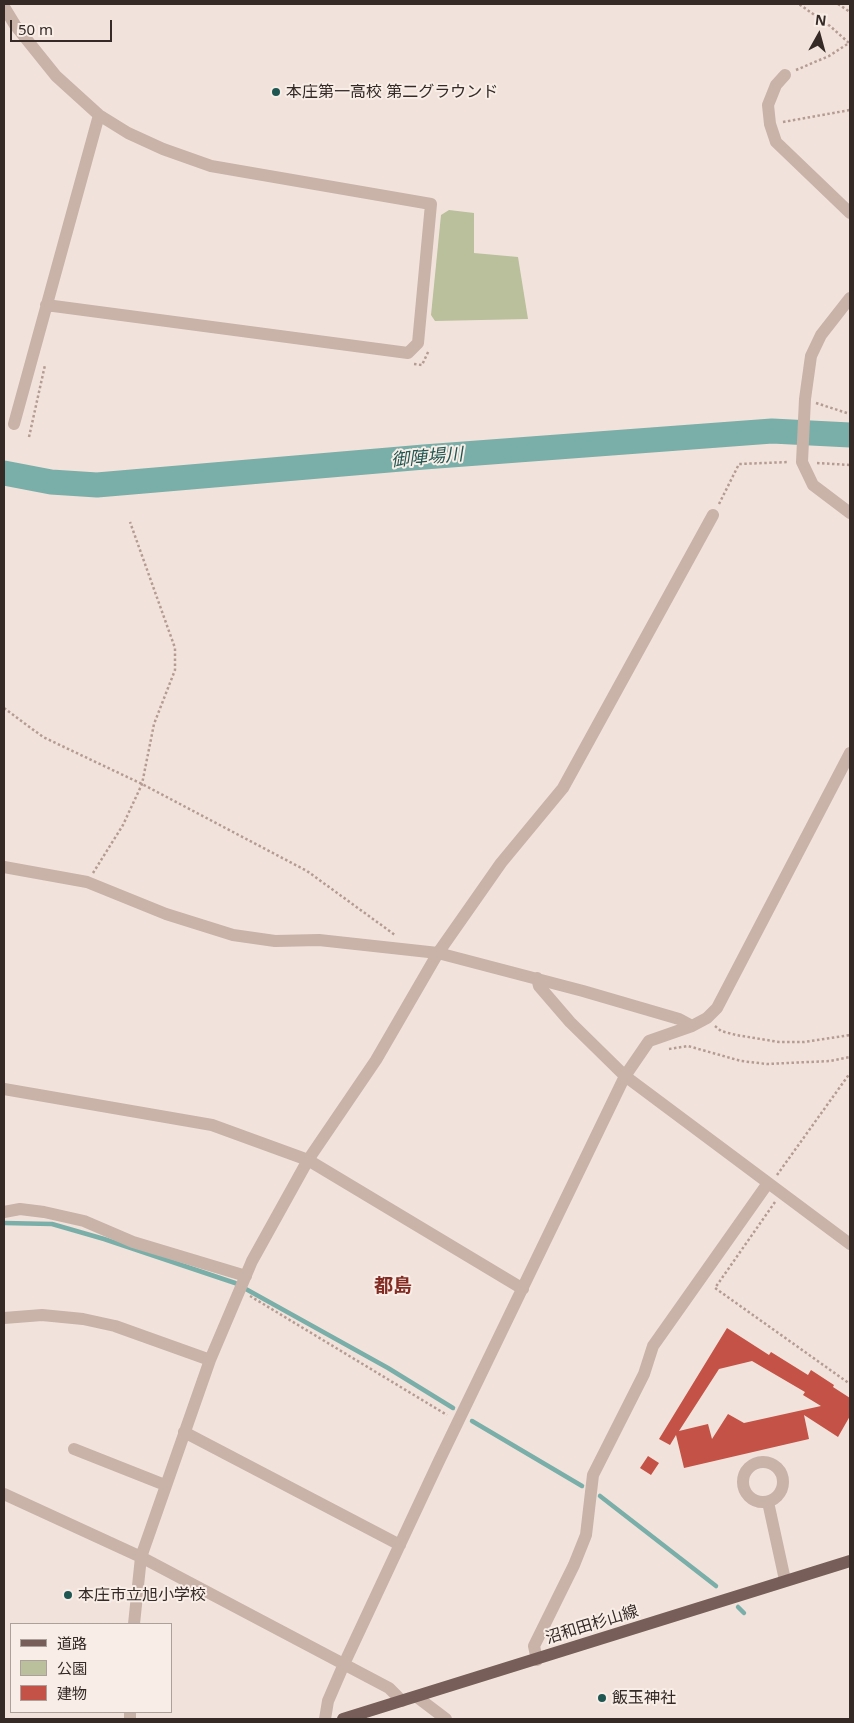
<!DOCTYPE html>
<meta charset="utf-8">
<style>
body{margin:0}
#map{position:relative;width:854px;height:1723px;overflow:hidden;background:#f1e3db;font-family:"Noto Sans","Noto Sans JP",sans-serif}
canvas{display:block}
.frame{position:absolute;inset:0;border:5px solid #362a27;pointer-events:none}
.legend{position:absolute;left:10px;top:1623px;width:162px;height:90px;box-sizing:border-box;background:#f9eee7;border:1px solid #aba09a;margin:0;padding:6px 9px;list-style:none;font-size:15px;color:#362a27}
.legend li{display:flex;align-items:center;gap:10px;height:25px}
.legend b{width:25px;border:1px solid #aba09a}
.north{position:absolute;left:794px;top:10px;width:50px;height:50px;-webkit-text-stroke:4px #f9eee7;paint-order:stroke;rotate:7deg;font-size:14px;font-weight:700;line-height:20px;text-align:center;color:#362a27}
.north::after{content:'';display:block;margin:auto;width:18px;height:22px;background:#362a27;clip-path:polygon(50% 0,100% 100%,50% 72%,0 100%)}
.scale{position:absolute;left:10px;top:20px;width:102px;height:22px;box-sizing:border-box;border:2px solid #362a27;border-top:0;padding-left:6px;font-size:15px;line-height:18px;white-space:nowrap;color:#362a27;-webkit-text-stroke:4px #f9eee7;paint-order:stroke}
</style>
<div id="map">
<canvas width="854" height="1723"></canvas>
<div class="frame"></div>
<ul class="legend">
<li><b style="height:6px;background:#775e59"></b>道路</li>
<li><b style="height:14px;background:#b9c09b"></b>公園</li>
<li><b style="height:14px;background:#c45246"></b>建物</li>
</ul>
<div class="north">N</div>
<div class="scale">50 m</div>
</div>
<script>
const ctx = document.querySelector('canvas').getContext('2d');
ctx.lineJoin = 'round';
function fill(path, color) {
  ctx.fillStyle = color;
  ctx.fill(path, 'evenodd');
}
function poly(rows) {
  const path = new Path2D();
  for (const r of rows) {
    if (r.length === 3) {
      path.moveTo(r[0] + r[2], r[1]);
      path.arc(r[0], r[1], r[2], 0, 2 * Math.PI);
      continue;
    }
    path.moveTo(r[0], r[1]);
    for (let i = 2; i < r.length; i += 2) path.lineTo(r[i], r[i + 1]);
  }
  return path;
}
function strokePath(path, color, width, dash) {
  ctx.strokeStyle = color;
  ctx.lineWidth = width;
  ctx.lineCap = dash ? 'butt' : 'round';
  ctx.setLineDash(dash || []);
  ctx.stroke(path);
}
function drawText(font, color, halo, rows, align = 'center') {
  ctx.font = font + ' "Noto Sans","Noto Sans JP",sans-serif';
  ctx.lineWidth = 4;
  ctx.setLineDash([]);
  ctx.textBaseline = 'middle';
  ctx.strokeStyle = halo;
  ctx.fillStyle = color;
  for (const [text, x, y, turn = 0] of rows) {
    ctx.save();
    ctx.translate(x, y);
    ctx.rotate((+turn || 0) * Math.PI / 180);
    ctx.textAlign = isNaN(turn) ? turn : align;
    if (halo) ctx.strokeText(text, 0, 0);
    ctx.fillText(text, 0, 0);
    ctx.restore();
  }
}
fill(poly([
 [449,210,474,213,474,253,518,257,528,319,435,321,431,315,441,215]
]), '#b9c09b');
strokePath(poly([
 [4,1223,52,1224,104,1239,235,1283,388,1368,453,1408],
 [472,1421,582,1486],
 [600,1496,716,1586],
 [738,1607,744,1613]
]), '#7aaea8', 4.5);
strokePath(poly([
 [4,473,51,482,97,485,424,457,772,431,850,435]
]), '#7aaea8', 25);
fill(poly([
 [727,1328,769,1355,771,1352,808,1375,811,1370,834,1385,833,1387,850,1398,850,1416,838,1437,804,1415,809,1439,684,1468,676,1435,670,1445,659,1439],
 [752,1361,805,1392,803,1395,821,1406,744,1423,728,1414,712,1439,708,1424,679,1431,719,1369],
 [648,1456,659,1463,651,1475,640,1468]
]), '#c45246');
strokePath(poly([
 [838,4,850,12],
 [796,70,829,56,849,43,830,26,799,4],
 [783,122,850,110],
 [414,364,422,365,429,350],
 [816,403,850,414],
 [29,437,45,365],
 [817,463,850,465],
 [719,504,739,464,789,462],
 [4,708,43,737,142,784,307,871,395,935],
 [93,873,123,825,142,784,154,724,175,670,175,648,130,522],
 [715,1026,721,1031,736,1035,779,1042,804,1042,850,1035],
 [669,1049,688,1046,741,1061,767,1064,830,1061,850,1057],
 [777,1175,850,1073],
 [775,1202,715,1288,850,1384],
 [250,1296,447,1415]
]), '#b59b91', 2.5, [2.5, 2.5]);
strokePath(poly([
 [4,7,15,25,56,76,99,115,128,133,163,149,211,166,431,204,418,343,408,353,46,305],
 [785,75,776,85,768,105,770,124,776,142,850,213],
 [850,298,821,335,811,356,805,399,802,462,813,485,850,513],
 [14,424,99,115],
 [4,867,87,882,166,914,233,935,275,941,319,940,438,953,583,991,679,1019,692,1026],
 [537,978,539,986,570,1022,625,1076,850,1244],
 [4,1089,212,1125,308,1160,523,1289],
 [4,1212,20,1209,44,1212,84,1221,133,1242,246,1276],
 [4,1318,42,1315,83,1319,115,1326,210,1360],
 [184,1432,400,1545],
 [74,1449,165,1485],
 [763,1482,20],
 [4,1494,141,1557,389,1688,402,1701],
 [768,1502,785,1580],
 [134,1624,141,1557,210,1360,252,1261,308,1160,376,1060,438,953,501,863,563,788,713,515],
 [537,1660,534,1646,574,1565,586,1535,593,1475,644,1374,653,1346,768,1183],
 [417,1697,446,1719],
 [130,1719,130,1712],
 [325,1719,328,1701,344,1664,439,1461,625,1076,649,1041,692,1026,707,1018,717,1008,850,753]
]), '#c9b2a7', 12);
strokePath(poly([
 [343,1719,850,1561]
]), '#775e59', 12);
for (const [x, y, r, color] of [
 [276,92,5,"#1e5652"],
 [68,1595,5,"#1e5652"],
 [602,1698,5,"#1e5652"]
]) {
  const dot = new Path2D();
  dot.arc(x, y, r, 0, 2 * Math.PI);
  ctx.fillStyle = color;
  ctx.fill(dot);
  strokePath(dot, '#f9eee7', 2);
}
drawText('16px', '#362a27', '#f9eee7', [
 ["本庄第一高校 第二グラウンド",286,92],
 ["本庄市立旭小学校",78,1595],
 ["飯玉神社",612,1698]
], 'left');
drawText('16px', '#362a27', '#f9eee7', [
 ["沼和田杉山線",592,1625,-17]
]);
drawText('italic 18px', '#1e5652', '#f9eee7', [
 ["御陣場川",427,458,-5]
]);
drawText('bold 19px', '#832b22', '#f9eee7', [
 ["都島",393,1287]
]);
</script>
